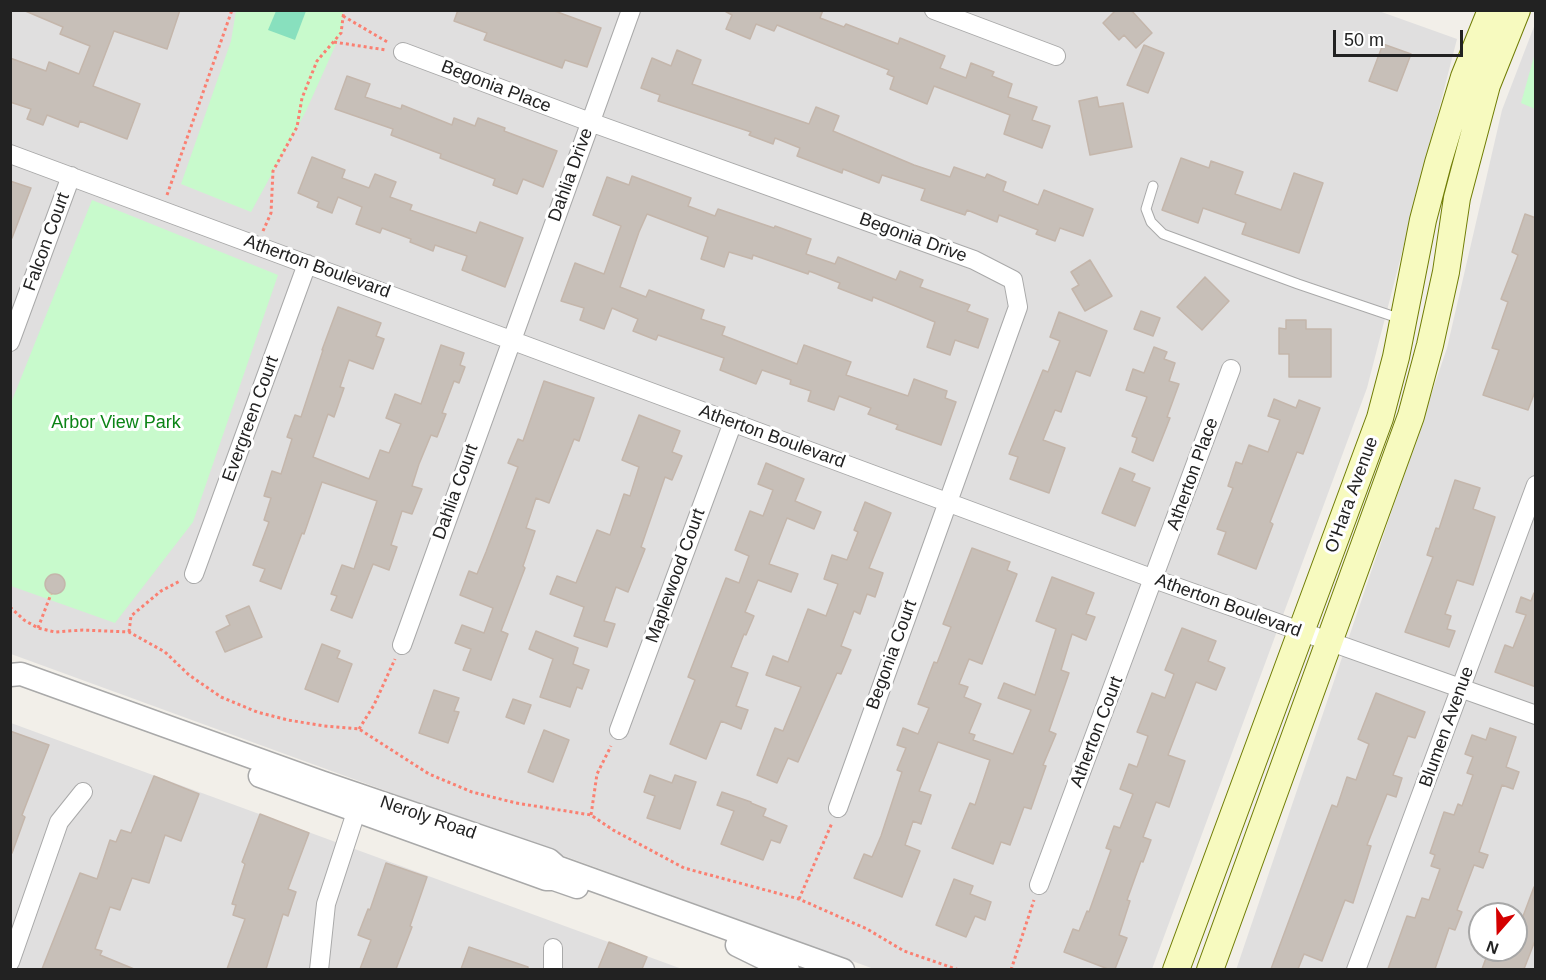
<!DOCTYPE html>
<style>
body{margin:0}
#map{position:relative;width:1546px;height:980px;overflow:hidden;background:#f2efe9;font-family:Helvetica,sans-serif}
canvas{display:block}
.frame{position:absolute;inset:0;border:12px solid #222;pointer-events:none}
.north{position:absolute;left:1468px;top:902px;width:60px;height:60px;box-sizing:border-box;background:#fff;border:2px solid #a7a7a7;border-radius:50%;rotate:200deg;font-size:16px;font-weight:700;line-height:24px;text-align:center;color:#222}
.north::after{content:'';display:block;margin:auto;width:21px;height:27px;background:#d40000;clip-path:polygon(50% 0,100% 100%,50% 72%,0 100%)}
.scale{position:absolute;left:1333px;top:30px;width:130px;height:27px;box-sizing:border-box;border:3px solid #222;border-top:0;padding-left:8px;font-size:18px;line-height:21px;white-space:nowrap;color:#222;-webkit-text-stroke:4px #fff;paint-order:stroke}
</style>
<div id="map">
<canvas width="1546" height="980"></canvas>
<div class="frame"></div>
<div class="north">N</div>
<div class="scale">50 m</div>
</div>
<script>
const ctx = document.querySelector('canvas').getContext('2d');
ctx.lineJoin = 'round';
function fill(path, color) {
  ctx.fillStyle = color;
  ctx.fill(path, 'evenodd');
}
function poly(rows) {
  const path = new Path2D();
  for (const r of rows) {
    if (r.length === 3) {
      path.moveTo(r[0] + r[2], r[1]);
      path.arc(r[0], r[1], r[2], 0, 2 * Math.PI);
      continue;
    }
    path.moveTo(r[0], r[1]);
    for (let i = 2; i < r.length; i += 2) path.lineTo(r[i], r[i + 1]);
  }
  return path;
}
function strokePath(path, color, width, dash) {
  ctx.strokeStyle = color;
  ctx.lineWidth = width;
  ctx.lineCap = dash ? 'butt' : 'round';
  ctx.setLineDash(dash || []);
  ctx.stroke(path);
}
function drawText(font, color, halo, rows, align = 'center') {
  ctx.font = font + ' Helvetica,sans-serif';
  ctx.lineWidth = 6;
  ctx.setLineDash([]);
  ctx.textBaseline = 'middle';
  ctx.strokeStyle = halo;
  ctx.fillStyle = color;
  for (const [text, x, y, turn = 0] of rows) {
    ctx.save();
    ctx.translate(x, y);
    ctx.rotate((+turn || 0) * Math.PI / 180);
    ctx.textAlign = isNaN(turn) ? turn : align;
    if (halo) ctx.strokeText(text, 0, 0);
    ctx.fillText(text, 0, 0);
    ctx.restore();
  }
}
fill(poly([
 [1376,10,1457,39,1367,388,1152,969,874,969,11,654,10,11],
 [1535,24,1535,969,1236,970,1447,348,1502,110],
 [1480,914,1516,914,1516,950,1480,950],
 [11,723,682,969,11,969]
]), '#e0dfdf');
fill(poly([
 [236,11,343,11,341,33,306,111,251,212,181,184,231,41],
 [1535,53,1535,109,1521,103],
 [92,200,278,275,193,522,115,623,11,586,11,403]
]), '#c8facc');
fill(poly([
 [276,11,306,11,295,40,268,30]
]), '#88e0be');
const building = poly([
 [23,10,180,10,167,49,114,31,93,86,140,104,127,139,80,121,78,127,47,115,43,125,27,119,31,109,10,102,10,58,46,71,49,62,79,74,90,46,60,34,63,27,23,10],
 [458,10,552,10,601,28,587,67,565,60,562,68,484,40,487,33,454,21,458,10],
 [723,10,823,10,820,18,844,27,846,24,898,44,900,38,945,56,940,68,966,78,971,63,994,72,992,76,1012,84,1008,97,1037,107,1032,120,1050,126,1042,148,1004,134,1010,115,934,86,927,104,890,89,894,77,887,74,889,70,777,25,774,31,756,24,750,39,726,29,732,15,723,10],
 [1116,10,1131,10,1152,33,1136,48,1124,35,1119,40,1103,23,1116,10],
 [1383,44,1411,54,1397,91,1369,81,1383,44],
 [1144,45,1164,53,1148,93,1127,85,1144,45],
 [677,50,701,60,692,84,809,124,816,107,839,116,833,131,914,165,950,177,954,167,985,178,987,174,1006,182,1003,191,1038,205,1044,190,1093,209,1083,236,1060,228,1055,241,1036,234,1038,230,999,215,997,222,967,210,965,215,921,200,925,189,882,175,879,183,843,169,842,173,797,156,800,148,775,138,773,144,749,135,751,132,658,101,660,95,641,88,652,58,671,66,677,50],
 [347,76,370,84,365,97,401,109,402,105,452,125,454,118,475,126,478,118,505,128,504,131,557,151,543,187,523,179,517,194,493,185,495,179,440,158,441,154,391,135,393,129,335,109,347,76],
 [1097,97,1099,107,1123,103,1132,147,1090,155,1079,101,1097,97],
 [312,157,345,170,342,178,369,188,375,174,396,182,390,197,412,205,410,210,476,233,480,222,523,238,505,287,462,270,467,256,435,245,433,251,410,242,411,239,382,228,380,233,356,224,362,207,338,197,332,213,317,207,319,202,298,193,312,157],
 [1181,158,1209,168,1211,161,1243,172,1235,194,1281,210,1294,173,1323,183,1299,253,1242,234,1246,223,1203,208,1198,223,1162,210,1181,158],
 [632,176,691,198,688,206,715,216,718,209,774,228,775,226,811,239,806,254,835,264,838,257,896,280,900,271,923,280,920,287,970,305,967,311,988,319,978,348,955,340,950,355,927,347,935,322,873,297,872,301,838,288,840,283,809,271,808,274,753,255,752,259,729,252,724,267,701,259,708,237,647,214,639,232,620,287,646,297,649,290,704,310,701,319,725,327,722,335,797,364,804,345,851,362,846,375,908,396,914,379,947,391,945,398,956,402,941,445,896,429,898,425,868,414,871,408,839,396,834,410,808,401,811,391,790,384,791,380,762,370,756,384,720,370,724,358,658,335,656,340,633,331,638,319,612,308,604,329,580,320,584,308,561,301,575,263,604,274,621,226,593,215,607,177,629,185,632,176],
 [10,181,31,188,12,238,10,237,10,181],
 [1525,214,1536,218,1536,389,1528,410,1483,395,1499,350,1492,348,1508,302,1501,299,1518,255,1512,252,1525,214],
 [1090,260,1112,296,1085,311,1072,289,1079,285,1071,272,1090,260],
 [1205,277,1229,301,1202,330,1177,307,1205,277],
 [338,307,381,323,376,336,384,339,373,369,349,360,340,387,344,388,334,417,328,414,313,457,369,479,380,450,389,453,401,424,386,418,395,394,421,404,441,345,464,353,460,365,465,367,459,383,454,381,442,413,446,414,437,437,431,435,419,464,412,486,422,489,412,514,402,511,391,545,397,547,389,570,373,564,352,618,331,610,337,596,331,594,342,565,354,569,377,501,322,482,304,534,302,533,281,589,260,581,265,569,253,565,269,522,264,520,271,498,264,496,272,471,281,474,292,439,287,437,295,415,301,417,323,350,322,350,338,307],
 [1141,311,1160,318,1153,336,1134,329,1141,311],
 [1059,312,1107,331,1090,376,1076,371,1061,412,1055,410,1043,440,1065,448,1049,493,1010,479,1018,457,1009,454,1043,370,1048,372,1060,341,1050,337,1059,312],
 [1286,320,1306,320,1306,329,1331,329,1331,377,1289,377,1289,354,1279,354,1279,328,1286,329,1286,320],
 [1154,347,1167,352,1164,359,1175,363,1169,381,1179,384,1167,417,1170,418,1153,461,1132,452,1137,438,1132,436,1147,397,1126,390,1133,369,1144,373,1154,347],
 [544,381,594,398,579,441,574,439,549,503,536,498,526,528,535,531,523,566,525,568,501,631,508,634,491,680,463,670,471,649,455,643,462,625,484,633,493,608,460,595,469,571,477,574,486,552,518,467,508,463,518,439,523,441,544,381],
 [1274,399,1296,408,1299,400,1320,408,1303,454,1297,452,1270,522,1273,524,1256,569,1218,554,1226,532,1217,529,1233,488,1228,486,1236,462,1242,464,1249,445,1268,452,1280,420,1268,416,1274,399],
 [639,415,680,431,672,452,682,456,672,480,665,477,641,547,645,549,628,592,616,587,604,621,615,624,607,647,574,636,584,607,550,594,557,576,576,583,597,530,610,535,624,494,630,496,639,467,622,460,639,415],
 [766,463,804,479,795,501,821,512,814,529,787,518,769,564,798,574,791,592,758,580,745,612,754,616,746,635,744,634,731,667,748,673,736,706,748,710,741,729,721,721,706,759,670,744,695,680,688,677,726,578,739,583,749,556,735,550,750,511,763,516,773,490,758,484,766,463],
 [1120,468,1135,474,1132,481,1150,488,1135,526,1102,513,1120,468],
 [1455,480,1480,488,1473,509,1495,517,1473,585,1457,580,1445,614,1451,616,1447,629,1455,631,1449,647,1405,632,1433,557,1427,555,1436,528,1439,529,1455,480],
 [865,502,891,513,869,568,883,573,875,597,867,594,860,614,854,611,841,646,851,650,841,674,837,673,798,762,788,758,777,783,757,775,775,728,783,731,801,687,766,675,773,656,788,662,808,609,826,616,838,584,824,579,832,555,847,560,858,532,854,530,865,502],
 [972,548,1010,562,1007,570,1017,574,982,664,969,659,959,684,968,687,964,697,981,704,969,733,975,735,973,740,1013,754,1031,710,998,698,1004,683,1035,695,1056,629,1036,621,1052,577,1094,593,1086,614,1095,617,1086,640,1072,634,1061,670,1069,673,1049,731,1056,734,1043,765,1046,766,1031,809,1024,807,1010,845,1001,842,993,864,952,848,970,803,975,805,990,760,938,742,919,791,931,795,921,824,913,821,905,845,920,851,902,897,854,878,864,854,872,857,881,836,902,772,897,770,906,748,897,745,903,728,918,734,929,708,918,704,934,662,937,663,951,627,943,624,972,548],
 [55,584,10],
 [1534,593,1536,593,1536,687,1495,672,1505,645,1513,648,1526,615,1516,612,1521,597,1531,601,1534,593],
 [249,606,262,637,225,652,216,632,230,625,226,616,249,606],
 [1182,628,1216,641,1208,661,1225,668,1216,690,1196,682,1168,755,1185,761,1169,807,1156,802,1143,837,1151,840,1143,862,1141,861,1127,900,1130,901,1119,935,1127,938,1115,969,1108,969,1064,952,1073,929,1079,931,1087,911,1089,912,1111,850,1106,848,1114,826,1120,828,1133,794,1120,789,1129,764,1137,767,1148,736,1137,732,1152,693,1165,698,1174,674,1165,670,1182,628],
 [536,631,578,648,573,664,589,670,582,689,577,687,570,707,540,697,553,659,529,649,536,631],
 [322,644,340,651,337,658,352,664,338,702,305,689,322,644],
 [434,690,459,698,454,711,459,712,448,743,419,733,434,690],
 [1376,693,1425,712,1415,738,1408,736,1393,775,1402,778,1396,797,1387,794,1367,845,1371,846,1353,903,1345,900,1322,961,1304,954,1298,969,1271,969,1332,805,1337,807,1347,777,1356,780,1369,744,1358,739,1376,693],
 [513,699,531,705,524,724,506,717,513,699],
 [1490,728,1516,737,1506,767,1519,772,1513,789,1502,785,1479,852,1488,855,1483,868,1474,865,1457,910,1462,912,1455,930,1449,928,1435,969,1388,969,1407,916,1415,918,1422,898,1429,900,1440,869,1431,866,1435,855,1430,853,1444,812,1454,815,1458,804,1462,806,1473,775,1467,773,1473,757,1465,754,1472,735,1486,740,1490,728],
 [544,730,569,740,553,782,528,772,544,730],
 [10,731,49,745,22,815,25,817,12,853,10,731],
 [650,775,672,783,675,775,696,782,680,829,647,818,655,796,644,792,650,775],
 [154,776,199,794,181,841,165,835,149,883,132,878,120,910,110,907,95,949,102,951,100,955,134,969,42,969,80,873,97,879,110,840,116,842,121,830,131,833,154,776],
 [722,792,751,802,751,803,766,809,763,816,787,826,780,843,771,840,763,860,721,844,734,811,717,805,722,792],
 [260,814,309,833,288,889,296,892,288,916,283,914,266,969,227,969,245,919,233,915,236,905,232,904,245,864,242,862,260,814],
 [386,863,427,877,410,926,412,927,396,969,360,969,371,940,358,935,368,909,370,910,386,863],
 [954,879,973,886,970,894,991,902,985,920,975,916,966,937,936,925,954,879],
 [1534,887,1536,938,1524,969,1482,969,1489,950,1516,950,1516,935,1534,887],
 [609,942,647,957,642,969,598,969,609,942],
 [469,947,528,967,528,969,461,969,469,947]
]);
fill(building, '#c7bfb8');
strokePath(building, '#c4b6ab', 1.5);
const service = poly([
 [1153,186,1146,209,1151,222,1163,234,1298,284,1401,319]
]);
const minor = poly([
 [934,10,1056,56],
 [403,52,590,122,974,260,1013,280,1018,307,838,808],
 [10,154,1154,579,1536,715],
 [10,342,71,176],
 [194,574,307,264],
 [402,645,631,10],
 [619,730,733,422],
 [1039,885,1231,369],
 [10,962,59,822,83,792],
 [319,970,326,904,360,800],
 [553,970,553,948],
 [1356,970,1536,485]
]);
const tertiary = poly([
 [10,675,21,674,321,782,549,860,557,867,843,970],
 [260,776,546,879,554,879,577,887],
 [737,945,788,970]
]);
const secondary = poly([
 [1176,970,1380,418,1396,357,1423,220,1438,163,1464,77,1491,10],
 [1210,970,1411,416,1430,345,1446,272,1457,198,1487,85,1517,10]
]);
strokePath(service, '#a9a9a9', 11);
strokePath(minor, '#a9a9a9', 20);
strokePath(tertiary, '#a9a9a9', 25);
strokePath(secondary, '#707d05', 28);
strokePath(poly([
 [343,16,389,43],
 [334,42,386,50],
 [167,195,232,10],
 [263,231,271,213,273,171,297,127,302,98,317,61,341,33,344,10],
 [10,607,24,620,38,628,55,632,83,630,129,632,165,652,189,675,221,697,257,712,288,720,324,726,359,729,429,774,472,792,516,803,591,815,613,830,684,868,799,899,867,929,904,951,959,970],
 [38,628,51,594],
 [129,632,131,616,161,591,180,581],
 [359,729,374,705,395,659],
 [591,815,597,774,611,746],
 [799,899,832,823],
 [1011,970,1034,900]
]), '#fa8072', 3, [3, 3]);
strokePath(service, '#fff', 9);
strokePath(minor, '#fff', 18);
strokePath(tertiary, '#fff', 22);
strokePath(secondary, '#f7fabf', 26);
drawText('18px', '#222', '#fff', [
 ["Begonia Place",496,87,21],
 ["Dahlia Drive",571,175,-70],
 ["Begonia Drive",913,238,20],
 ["Falcon Court",47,242,-70],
 ["Atherton Boulevard",317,267,20],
 ["Evergreen Court",251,419,-70],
 ["Atherton Boulevard",772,437,20],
 ["Atherton Place",1193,474,-70],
 ["Dahlia Court",456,492,-70],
 ["O'Hara Avenue",1352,495,-70],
 ["Maplewood Court",676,576,-70],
 ["Atherton Boulevard",1228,606,20],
 ["Begonia Court",892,655,-70],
 ["Blumen Avenue",1447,727,-70],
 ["Atherton Court",1097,732,-69],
 ["Neroly Road",428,818,19]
]);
drawText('18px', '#0c8416', '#fff', [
 ["Arbor View Park",116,423]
]);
</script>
